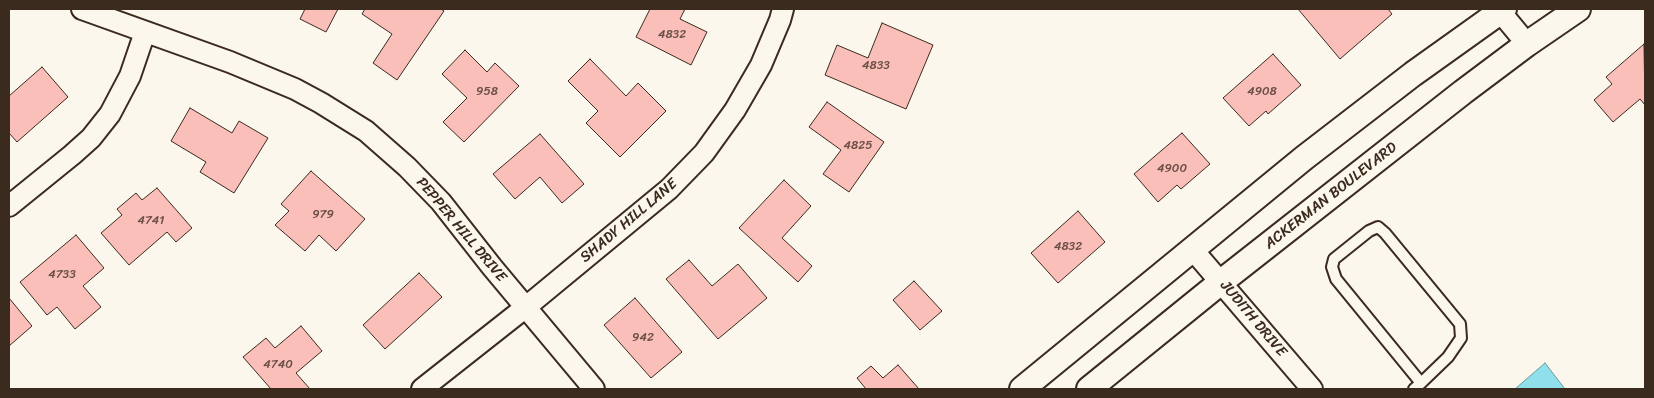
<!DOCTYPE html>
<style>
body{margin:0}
#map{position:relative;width:1654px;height:398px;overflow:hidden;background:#fbf7ec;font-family:Sriracha,sans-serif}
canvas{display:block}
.frame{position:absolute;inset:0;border:10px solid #3b2a1e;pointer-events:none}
</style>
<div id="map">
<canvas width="1654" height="398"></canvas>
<div class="frame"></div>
</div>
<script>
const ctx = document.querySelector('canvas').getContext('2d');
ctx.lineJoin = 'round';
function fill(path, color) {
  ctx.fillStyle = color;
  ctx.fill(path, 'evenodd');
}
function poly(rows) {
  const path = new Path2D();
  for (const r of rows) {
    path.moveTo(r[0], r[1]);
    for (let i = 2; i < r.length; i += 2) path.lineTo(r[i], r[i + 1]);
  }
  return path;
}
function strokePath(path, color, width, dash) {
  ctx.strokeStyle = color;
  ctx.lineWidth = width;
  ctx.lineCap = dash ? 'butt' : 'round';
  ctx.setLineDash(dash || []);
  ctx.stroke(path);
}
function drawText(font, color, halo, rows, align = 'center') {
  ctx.font = font + ' Sriracha,sans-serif';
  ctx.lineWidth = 4;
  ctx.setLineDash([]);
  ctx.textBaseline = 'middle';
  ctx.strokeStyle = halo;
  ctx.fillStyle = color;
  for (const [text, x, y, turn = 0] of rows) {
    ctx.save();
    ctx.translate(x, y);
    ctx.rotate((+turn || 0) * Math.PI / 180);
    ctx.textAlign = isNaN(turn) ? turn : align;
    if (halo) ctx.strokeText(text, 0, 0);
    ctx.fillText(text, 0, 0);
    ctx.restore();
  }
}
const water = poly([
 [1545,363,1565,389,1515,389,1545,363]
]);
fill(water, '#8fdfec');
strokePath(water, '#6d979a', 1);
const building = poly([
 [305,9,338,9,326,32,300,19,305,9],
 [365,9,441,9,444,11,397,80,373,63,392,34,362,14,365,9],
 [650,9,685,9,680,19,707,32,691,65,636,37,650,9],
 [1298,9,1388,9,1392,14,1340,59,1298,9],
 [882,23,933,45,906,109,825,75,837,45,868,58,882,23],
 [1644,44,1645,105,1640,99,1613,122,1594,100,1612,84,1606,77,1644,44],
 [465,50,487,72,495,63,519,86,464,142,443,122,467,98,442,74,465,50],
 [1273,54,1301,85,1268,114,1266,111,1249,126,1223,98,1273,54],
 [590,59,626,96,638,83,666,111,620,157,586,123,598,111,568,81,590,59],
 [42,67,68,97,17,142,9,133,9,96,42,67],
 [827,102,884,142,849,192,823,174,841,150,809,127,827,102],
 [190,108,232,133,239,121,268,138,234,193,200,172,206,162,171,141,190,108],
 [1182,133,1210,164,1181,189,1177,185,1158,202,1134,174,1182,133],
 [540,134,584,184,562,203,540,177,515,199,493,174,540,134],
 [311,171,365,219,336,251,319,235,305,251,275,225,289,211,281,204,311,171],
 [784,180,811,206,782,238,812,266,798,282,739,228,784,180],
 [157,188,192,228,176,242,167,232,129,265,101,233,122,215,117,209,136,193,142,200,157,188],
 [1078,211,1105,242,1058,283,1031,253,1078,211],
 [76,235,104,268,83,286,101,307,75,329,57,307,47,315,20,282,76,235],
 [689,260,712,286,738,264,767,298,718,339,666,279,689,260],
 [419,273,442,297,385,349,363,325,419,273],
 [914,281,942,311,920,330,893,300,914,281],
 [9,298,32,326,9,346,9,298],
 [635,298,682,352,651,378,604,325,635,298],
 [301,326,322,351,296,373,310,389,271,389,243,357,266,338,275,348,301,326],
 [898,365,919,389,866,389,857,378,871,366,883,378,898,365]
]);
fill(building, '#fbbfba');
strokePath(building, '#3b2a1e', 1);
const service = poly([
 [1414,389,1421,383,1448,357,1461,338,1460,324,1385,233,1378,227,1369,231,1334,259,1332,267,1336,279,1421,383]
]);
const minor = poly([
 [82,9,230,62,295,89,321,103,366,131,407,167,441,202,492,267,594,389],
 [1498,9,1527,44],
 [9,206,72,155,91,138,110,114,130,76,145,32],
 [1193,250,1312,389],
 [422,389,526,307,669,189,704,153,735,110,761,65,780,20,783,9]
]);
const tertiary = poly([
 [1022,389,1304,158,1413,74,1504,9],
 [1089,389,1221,282,1463,92,1527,44,1578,9]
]);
strokePath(service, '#3b2a1e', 14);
strokePath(minor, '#3b2a1e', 24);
strokePath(tertiary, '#3b2a1e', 28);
strokePath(service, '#fbf7ec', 10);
strokePath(minor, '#fbf7ec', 20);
strokePath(tertiary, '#fbf7ec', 24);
drawText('12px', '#6b4f45', null, [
 ["4832",672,35],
 ["4833",876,66],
 ["958",487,92],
 ["4908",1262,92],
 ["4825",858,146],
 ["4900",1172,169],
 ["979",323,215],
 ["4741",151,221],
 ["4832",1068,247],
 ["4733",62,275],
 ["942",643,338],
 ["4740",278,365]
]);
drawText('15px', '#3b2a1e', '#fbf7ec', [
 ["ACKERMAN BOULEVARD",1331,196,-38],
 ["SHADY HILL LANE",629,221,-40],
 ["PEPPER HILL DRIVE",461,230,50],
 ["JUDITH DRIVE",1253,319,50]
]);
</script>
